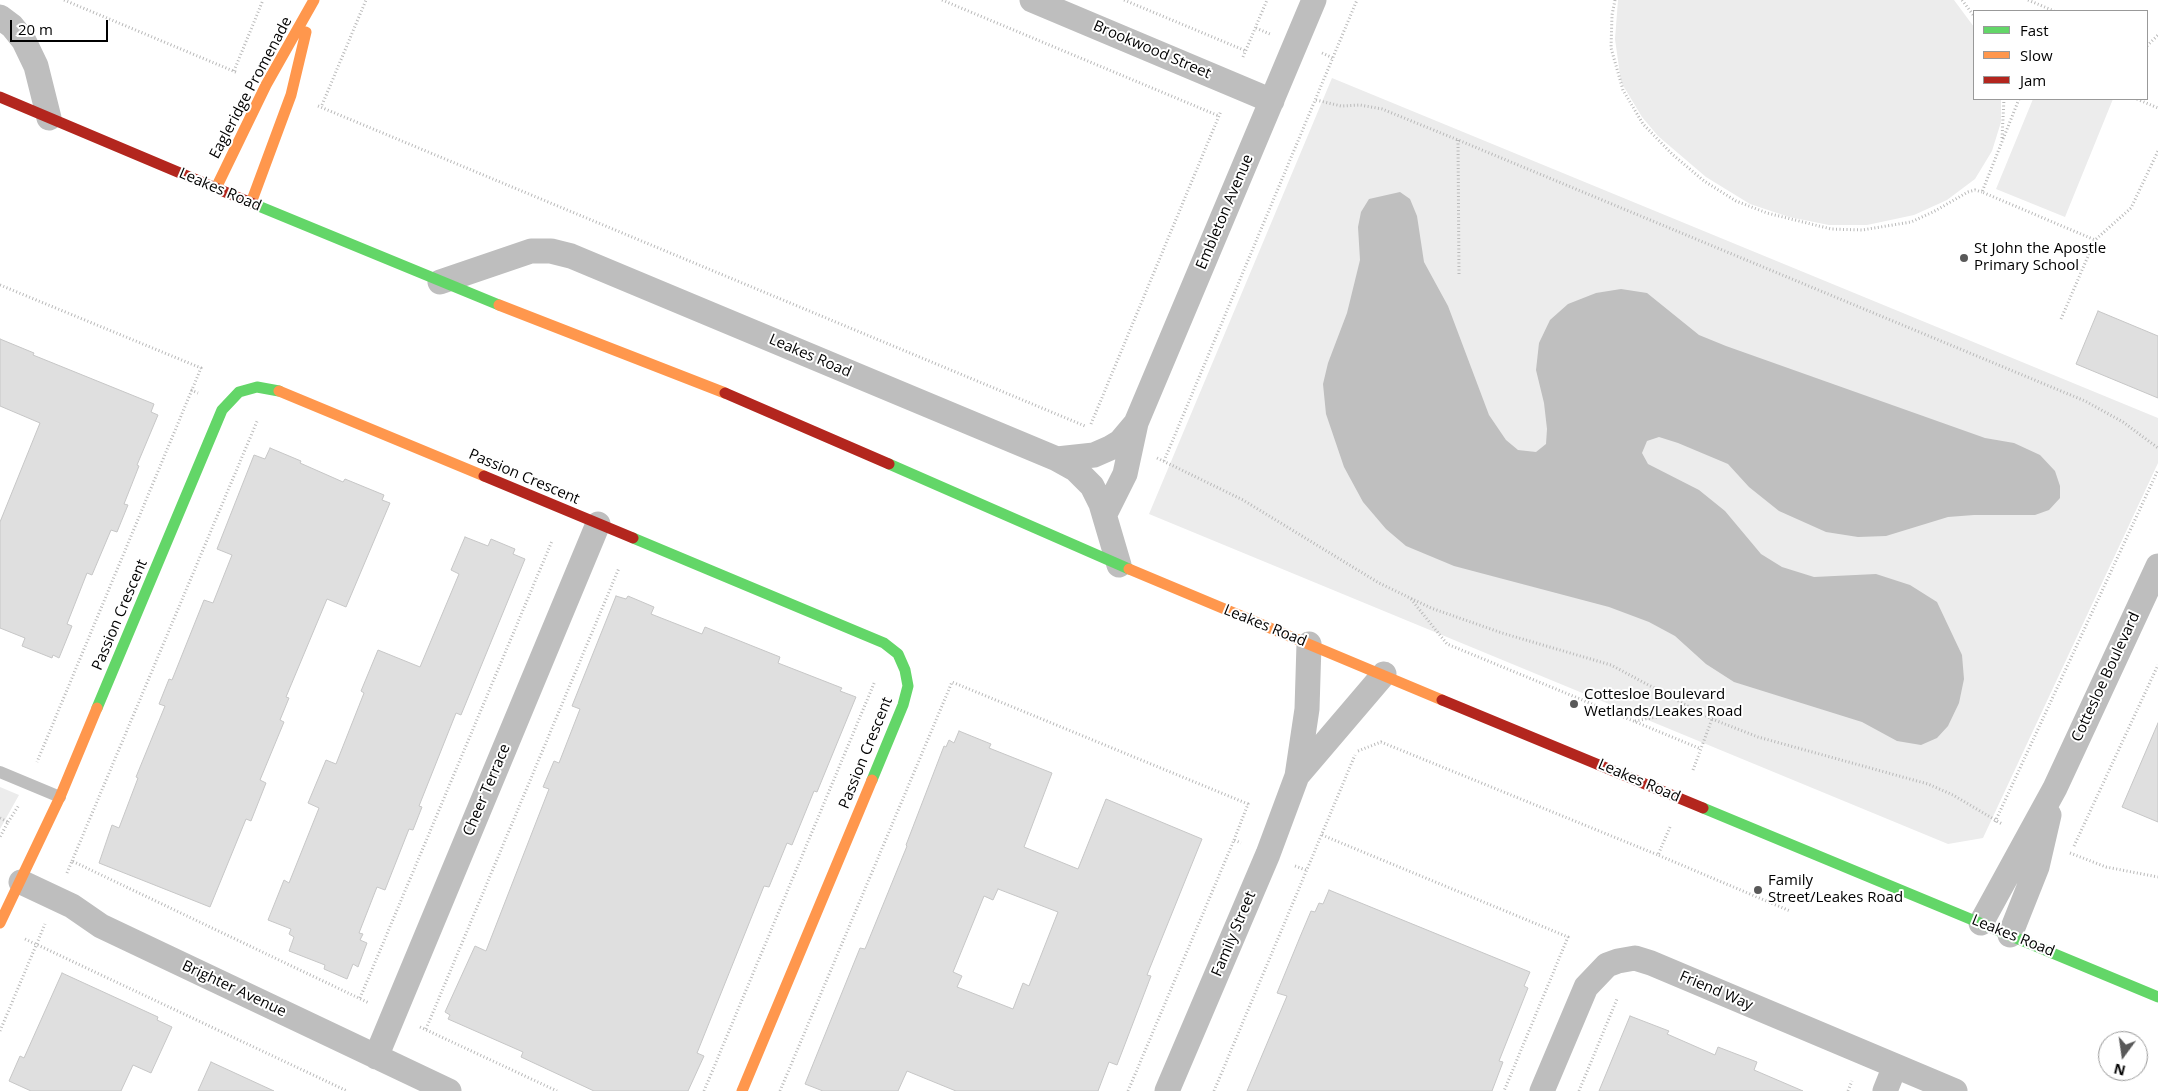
<!DOCTYPE html>
<style>
body{margin:0}
#map{position:relative;width:2158px;height:1091px;overflow:hidden;background:#fff;font-family:"Open Sans",sans-serif}
canvas{display:block}
.legend{position:absolute;left:1973px;top:10px;width:175px;height:90px;box-sizing:border-box;background:#fff;border:1px solid #999;margin:0;padding:6px 9px;list-style:none;font-size:15px;color:#000}
.legend li{display:flex;align-items:center;gap:10px;height:25px}
.legend b{width:25px;border:1px solid #999}
.north{position:absolute;left:2098px;top:1031px;width:50px;height:50px;box-sizing:border-box;background:#fff;border:1px solid #999;border-radius:50%;rotate:194deg;font-size:14px;font-weight:700;line-height:20px;text-align:center;color:#000}
.north::after{content:'';display:block;margin:auto;width:18px;height:22px;background:#595959;clip-path:polygon(50% 0,100% 100%,50% 72%,0 100%)}
.scale{position:absolute;left:10px;top:20px;width:98px;height:22px;box-sizing:border-box;border:2px solid #000;border-top:0;padding-left:6px;font-size:15px;line-height:18px;white-space:nowrap;color:#000;-webkit-text-stroke:4px #fff;paint-order:stroke}
</style>
<div id="map">
<canvas width="2158" height="1091"></canvas>
<ul class="legend">
<li><b style="height:6px;background:#63d668"></b>Fast</li>
<li><b style="height:6px;background:#ff974d"></b>Slow</li>
<li><b style="height:6px;background:#b3261e"></b>Jam</li>
</ul>
<div class="north">N</div>
<div class="scale">20 m</div>
</div>
<script>
const ctx = document.querySelector('canvas').getContext('2d');
ctx.lineJoin = 'round';
function fill(path, color) {
  ctx.fillStyle = color;
  ctx.fill(path, 'evenodd');
}
function poly(rows) {
  const path = new Path2D();
  for (const r of rows) {
    path.moveTo(r[0], r[1]);
    for (let i = 2; i < r.length; i += 2) path.lineTo(r[i], r[i + 1]);
  }
  return path;
}
function strokePath(path, color, width, dash) {
  ctx.strokeStyle = color;
  ctx.lineWidth = width;
  ctx.lineCap = dash ? 'butt' : 'round';
  ctx.setLineDash(dash || []);
  ctx.stroke(path);
}
function drawText(font, color, halo, rows, align = 'center') {
  ctx.font = font + ' "Open Sans",sans-serif';
  ctx.lineWidth = 4;
  ctx.setLineDash([]);
  ctx.textBaseline = 'middle';
  ctx.strokeStyle = halo;
  ctx.fillStyle = color;
  for (const [text, x, y, turn = 0] of rows) {
    ctx.save();
    ctx.translate(x, y);
    ctx.rotate((+turn || 0) * Math.PI / 180);
    ctx.textAlign = isNaN(turn) ? turn : align;
    if (halo) ctx.strokeText(text, 0, 0);
    ctx.fillText(text, 0, 0);
    ctx.restore();
  }
}
fill(poly([
 [1618,0,1954,0,1974,27,1974,99,2001,99,2001,122,1992,151,1975,179,1947,200,1914,215,1867,225,1829,225,1789,217,1750,204,1706,177,1658,136,1642,117,1621,82,1615,39],
 [1332,78,2158,418,2158,463,1983,838,1948,844,1149,514],
 [2033,99,2113,99,2065,217,1996,189],
 [0,787,19,795,0,829]
]), '#ececec');
fill(poly([
 [1400,192,1410,199,1417,216,1424,262,1448,306,1489,415,1506,440,1518,450,1536,452,1546,444,1547,429,1544,403,1536,370,1539,343,1550,320,1568,304,1596,293,1621,289,1647,293,1699,335,1726,346,1985,438,2014,443,2040,455,2055,471,2060,486,2060,498,2049,510,2035,515,1974,515,1948,517,1886,536,1858,537,1826,532,1779,511,1749,487,1728,464,1678,443,1659,437,1647,441,1642,453,1648,464,1699,490,1725,511,1761,554,1782,567,1814,577,1876,574,1910,585,1937,602,1962,655,1964,679,1959,703,1948,726,1937,738,1921,745,1897,741,1862,722,1734,682,1706,664,1675,636,1649,622,1609,607,1454,566,1406,546,1386,529,1363,502,1344,467,1326,414,1323,384,1328,363,1347,313,1360,260,1358,227,1361,212,1369,199]
]), '#bfbfbf');
const building = poly([
 [2098,311,2158,336,2158,398,2076,364,2098,311],
 [0,339,34,353,33,355,154,404,151,412,158,415,137,465,139,466,124,504,128,505,117,532,111,530,92,575,87,573,67,624,72,626,59,658,53,655,52,658,22,646,25,638,0,628,0,522,40,423,0,406,0,339],
 [270,448,301,461,300,463,343,482,345,479,384,495,382,500,390,503,346,607,327,599,286,697,289,698,280,720,284,722,260,780,266,783,251,821,246,819,210,907,99,863,112,825,119,828,138,778,136,777,165,706,159,704,169,679,172,680,204,600,213,603,232,555,217,549,254,455,265,459,270,448],
 [465,537,488,546,491,539,515,549,513,554,525,559,461,715,456,713,419,806,422,807,413,830,409,829,385,890,377,887,359,933,363,934,360,940,367,943,358,967,353,964,347,979,324,969,325,965,289,951,294,937,289,934,291,929,268,920,284,880,289,883,319,808,308,803,326,760,336,764,364,693,361,691,378,650,420,667,459,574,451,570,465,537],
 [616,596,626,599,628,596,654,607,651,614,702,634,705,627,780,657,778,663,842,688,840,691,856,697,817,792,814,791,792,845,787,843,769,887,764,886,697,1053,704,1056,688,1091,594,1091,521,1057,523,1052,448,1019,450,1015,445,1012,475,946,486,951,549,789,543,787,554,761,559,763,580,709,572,706,616,596],
 [2158,723,2158,822,2122,807,2158,723],
 [959,731,991,744,989,748,1052,773,1024,847,1078,869,1106,799,1202,839,1147,975,1151,976,1117,1065,1109,1062,1098,1091,956,1091,907,1071,898,1091,823,1091,805,1084,860,948,865,949,907,846,906,845,944,746,946,747,949,740,954,743,959,731],
 [998,889,1058,912,1029,986,1023,983,1013,1009,957,987,962,976,953,972,984,896,993,900,998,889],
 [1329,890,1530,972,1524,986,1528,988,1499,1061,1503,1062,1492,1091,1247,1091,1287,996,1277,993,1300,937,1311,911,1315,912,1319,903,1323,904,1329,890],
 [62,973,158,1017,157,1020,172,1027,151,1073,133,1065,121,1091,31,1091,9,1081,20,1056,24,1058,62,973],
 [1630,1016,1669,1031,1667,1034,1715,1055,1718,1047,1757,1062,1754,1070,1803,1091,1599,1091,1630,1016],
 [211,1062,274,1091,198,1091,211,1062]
]);
fill(building, '#dfdfdf');
strokePath(building, '#c7c7c7', 1);
strokePath(poly([
 [64,0,238,73],
 [942,0,1219,116],
 [1124,0,1246,51],
 [1615,0,1612,15,1611,48,1623,90,1643,124,1673,155,1704,181,1736,201,1767,213,1831,229,1862,230,1911,222,1933,212,1968,192,1975,190,1982,192],
 [1962,0,1974,16],
 [2028,0,2054,11],
 [1256,28,1270,34],
 [2147,46,2158,35],
 [1322,53,1333,58],
 [1243,57,1267,0],
 [234,71,263,0],
 [2019,99,1982,192,2095,240],
 [2137,99,2158,108],
 [1316,100,1341,106,1360,105,1382,109,1458,140,2085,401,2123,422,2158,448],
 [322,105,366,0],
 [318,106,1085,426],
 [2002,138,2004,99],
 [1458,140,1459,275],
 [0,285,201,368,37,762],
 [2061,319,2095,240,2131,208,2158,151],
 [191,390,198,393],
 [1091,424,1221,111],
 [1157,458,1243,500,1379,583,1431,608,1502,633,1611,665,1712,719,1758,737,1928,784,1953,795,2002,824],
 [1164,461,1357,0],
 [1411,599,1447,644,1701,749],
 [1635,721,1694,710],
 [1358,751,1381,742,1658,855],
 [1693,770,1712,719],
 [0,818,8,822,0,837],
 [8,822,19,805],
 [1995,822,2158,470],
 [1670,827,1658,855,1790,911],
 [1322,835,1568,937,1504,1091],
 [2074,846,2158,665],
 [2070,853,2106,867,2158,877],
 [72,861,258,419],
 [1295,866,1306,870],
 [67,873,72,861,369,1003],
 [25,939,347,1091],
 [360,998,552,541],
 [420,1027,557,1091],
 [426,1029,619,568],
 [0,1031,45,924],
 [704,1091,875,681],
 [780,1091,952,682,1248,804,1234,840],
 [1128,1091,1234,840,1241,843],
 [1214,1091,1355,755],
 [1579,1091,1617,999],
 [1848,1091,1852,1081]
]), '#b9b9b9', 3, [1, 2.5]);
strokePath(poly([
 [0,772,60,797]
]), '#bebebe', 12);
strokePath(poly([
 [1032,0,1272,101],
 [0,17,12,26,24,41,36,66,49,118],
 [440,282,531,251,551,251,571,256,1057,459,1075,469,1092,486,1101,504,1119,565],
 [1057,459,1094,455,1110,448,1120,442,1136,423],
 [1105,514,1125,474,1136,423,1314,0],
 [1297,776,1384,674],
 [21,882,72,906,101,926,449,1091],
 [1981,923,2055,788,2158,566],
 [2010,935,2037,867,2049,815],
 [376,1057,598,524],
 [1167,1091,1268,854,1297,776,1307,709,1309,644],
 [1542,1091,1586,987,1607,965,1618,961,1635,958,1651,963,1955,1091],
 [1885,1091,1895,1066]
]), '#bebebe', 25);
strokePath(poly([
 [256,205,499,305],
 [889,464,1129,569],
 [633,538,884,643,898,654,905,670,908,686,903,705,872,780],
 [97,708,222,410,239,392,257,387,279,391],
 [1703,808,2158,997]
]), '#63d668', 11);
strokePath(poly([
 [216,188,266,85,314,0],
 [251,203,291,95,306,32],
 [499,305,725,393],
 [279,391,484,476],
 [1129,569,1442,700],
 [0,923,60,797,97,708],
 [742,1091,872,780]
]), '#ff974d', 11);
strokePath(poly([
 [0,97,256,205],
 [725,393,889,464],
 [484,476,633,538],
 [1442,700,1703,808]
]), '#b3261e', 11);
for (const [x, y, r, color] of [
 [1964,258,5,"#595959"],
 [1574,704,5,"#595959"],
 [1758,890,5,"#595959"]
]) {
  const dot = new Path2D();
  dot.arc(x, y, r, 0, 2 * Math.PI);
  ctx.fillStyle = color;
  ctx.fill(dot);
  strokePath(dot, '#fff', 2);
}
drawText('15px', '#000', '#fff', [
 ["Brookwood Street",1152,50,23],
 ["Eagleridge Promenade",251,88,-62],
 ["Leakes Road",220,190,23],
 ["Embleton Avenue",1225,212,-67],
 ["Leakes Road",810,356,23],
 ["Passion Crescent",524,477,23],
 ["Passion Crescent",120,615,-67],
 ["Leakes Road",1265,626,22],
 ["Cottesloe Boulevard",2106,677,-65],
 ["Passion Crescent",866,753,-68],
 ["Leakes Road",1639,781,23],
 ["Cheer Terrace",487,790,-67],
 ["Family Street",1234,934,-67],
 ["Leakes Road",2013,936,22],
 ["Brighter Avenue",234,989,25],
 ["Friend Way",1716,991,23]
]);
drawText('15px', '#000', '#fff', [
 ["St John the Apostle",1974,249],
 ["Primary School",1974,266],
 ["Cottesloe Boulevard",1584,695],
 ["Wetlands/Leakes Road",1584,712],
 ["Family",1768,881],
 ["Street/Leakes Road",1768,898]
], 'left');
</script>
